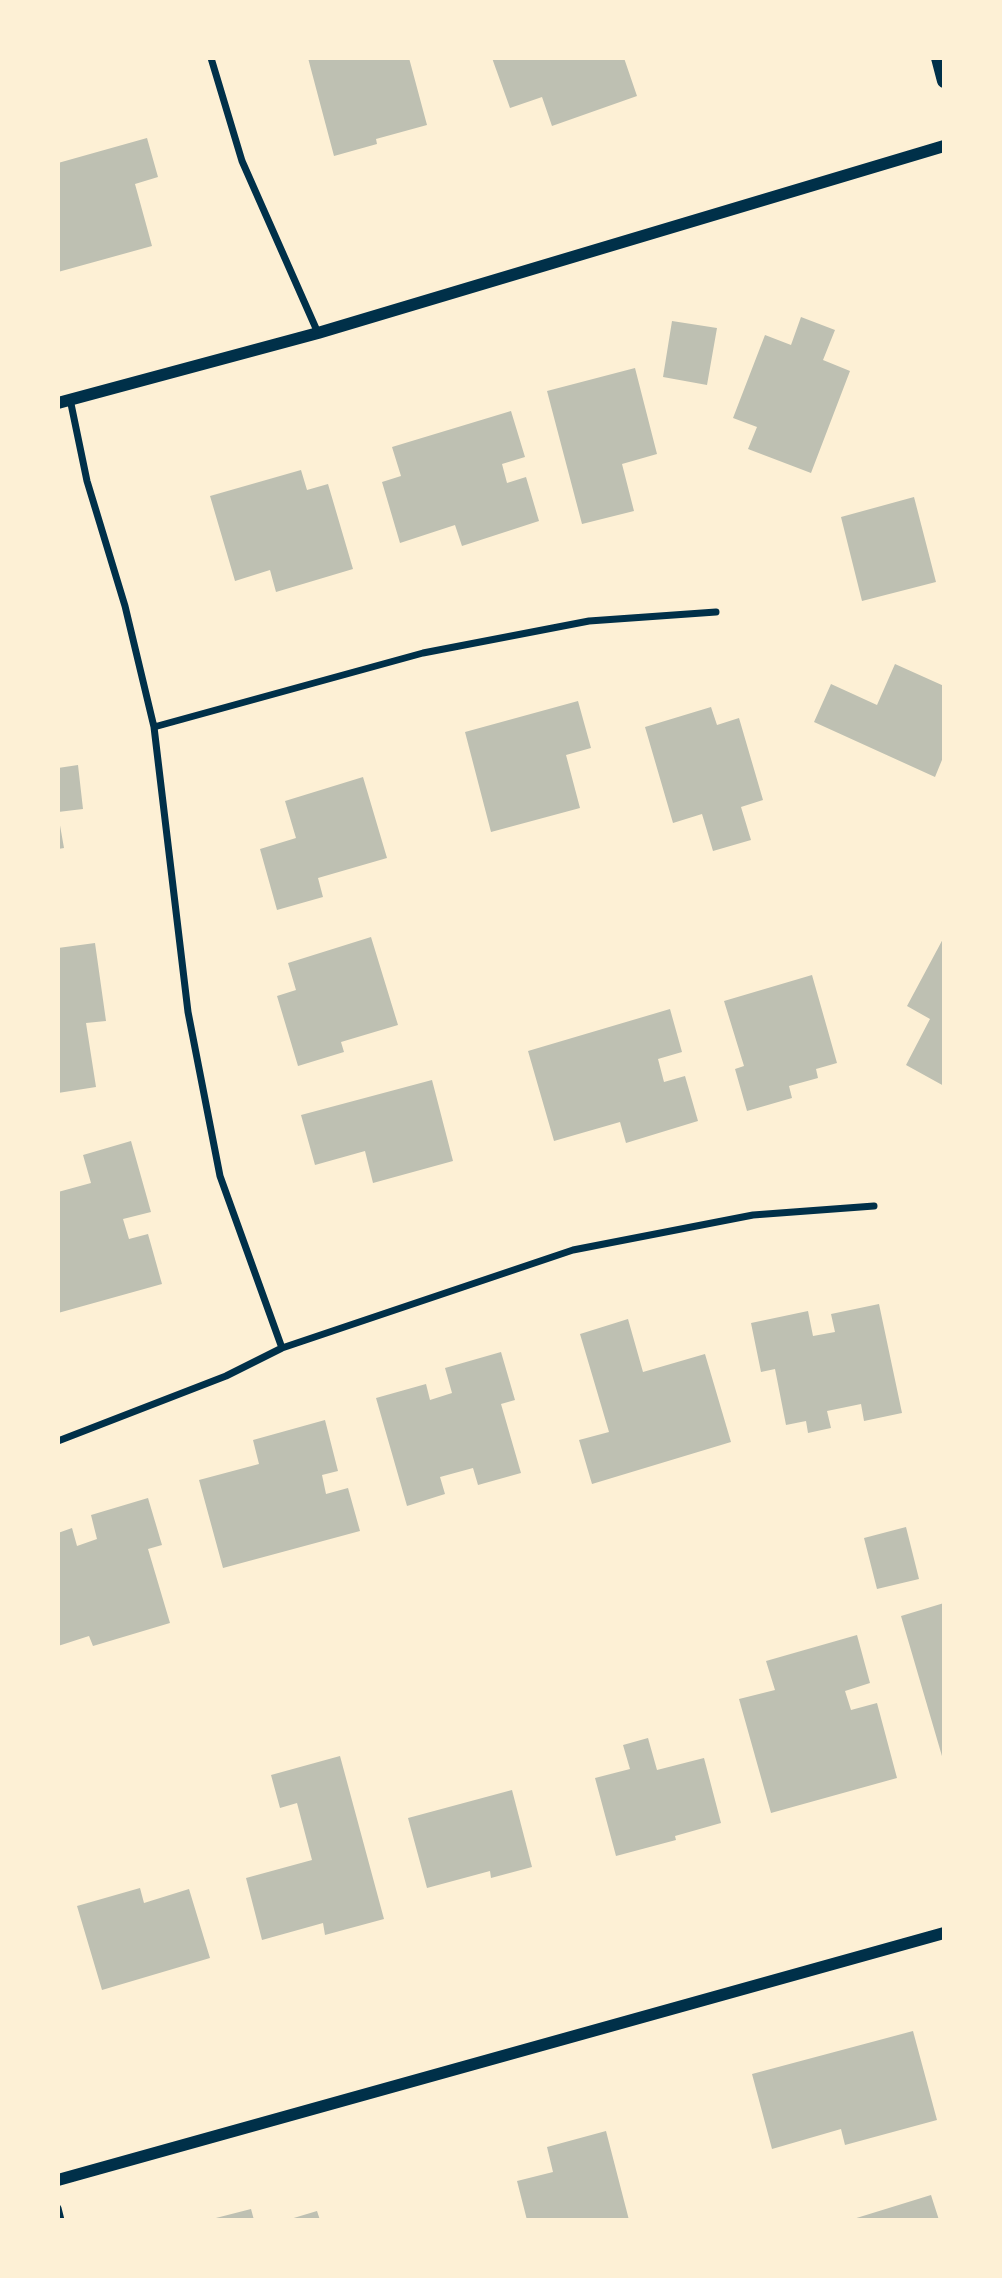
<!DOCTYPE html>
<style>
body{margin:0}
#map{position:relative;width:1002px;height:2278px;overflow:hidden;background:#fdf0d5;font-family:Montserrat,sans-serif}
canvas{display:block}
.frame{position:absolute;inset:0;border:60px solid #fdf0d5;pointer-events:none}
</style>
<div id="map">
<canvas width="1002" height="2278"></canvas>
<div class="frame"></div>
</div>
<script>
const ctx = document.querySelector('canvas').getContext('2d');
ctx.lineJoin = 'round';
function fill(path, color) {
  ctx.fillStyle = color;
  ctx.fill(path, 'evenodd');
}
function poly(rows) {
  const path = new Path2D();
  for (const r of rows) {
    path.moveTo(r[0], r[1]);
    for (let i = 2; i < r.length; i += 2) path.lineTo(r[i], r[i + 1]);
  }
  return path;
}
function strokePath(path, color, width, dash) {
  ctx.strokeStyle = color;
  ctx.lineWidth = width;
  ctx.lineCap = dash ? 'butt' : 'round';
  ctx.setLineDash(dash || []);
  ctx.stroke(path);
}
fill(poly([
 [308,58,409,58,427,125,376,139,377,144,334,156],
 [492,58,624,58,637,96,552,126,542,97,510,108],
 [147,138,158,177,135,184,152,246,58,272,58,163],
 [801,317,835,330,823,360,850,371,811,473,748,449,757,427,733,418,765,335,791,345],
 [672,321,717,328,707,385,663,377],
 [635,368,657,454,622,464,634,511,582,524,547,391],
 [511,411,525,457,502,464,507,483,526,477,539,521,462,546,455,525,400,543,382,482,401,476,392,447],
 [301,470,307,490,328,484,353,569,276,592,270,570,235,581,210,496],
 [914,497,936,582,862,601,841,517],
 [895,664,944,686,944,755,935,777,814,722,831,684,877,705],
 [578,701,591,748,566,755,580,808,491,832,465,732],
 [711,707,717,725,739,718,763,800,741,807,751,840,713,851,702,814,673,823,645,727],
 [78,765,83,809,58,812,58,768],
 [363,777,387,858,318,878,323,897,277,910,260,849,296,838,285,801],
 [58,814,64,848,58,849],
 [371,937,398,1025,341,1042,344,1052,298,1066,277,996,296,990,288,963],
 [944,937,944,1086,906,1065,930,1019,907,1006],
 [95,943,106,1021,86,1023,96,1087,58,1093,58,948],
 [812,975,837,1063,816,1069,818,1078,789,1086,792,1098,747,1111,735,1069,744,1066,724,1001],
 [670,1009,682,1052,658,1059,664,1082,685,1076,698,1121,626,1143,620,1122,554,1141,528,1051],
 [432,1080,453,1161,373,1183,365,1151,315,1165,301,1115],
 [131,1141,151,1212,123,1219,129,1239,148,1234,162,1284,58,1313,58,1192,91,1183,83,1155],
 [879,1304,902,1413,864,1421,861,1404,827,1411,831,1428,808,1433,806,1421,786,1425,775,1369,761,1372,751,1323,808,1311,813,1336,835,1332,831,1314],
 [628,1319,643,1372,705,1354,731,1442,592,1484,579,1440,609,1432,580,1334],
 [501,1352,515,1400,501,1404,521,1473,478,1485,473,1468,440,1477,445,1494,407,1506,376,1398,426,1384,430,1400,452,1393,445,1368],
 [325,1420,338,1471,322,1475,326,1494,348,1488,360,1531,223,1568,199,1480,259,1464,253,1440],
 [148,1498,162,1545,148,1549,170,1623,93,1646,89,1636,58,1646,58,1533,72,1528,77,1546,97,1539,91,1515],
 [906,1527,919,1579,877,1589,864,1538],
 [944,1603,944,1763,901,1616],
 [857,1635,870,1683,845,1691,851,1710,877,1703,897,1778,771,1813,739,1699,775,1690,766,1661],
 [648,1738,657,1770,704,1758,721,1823,675,1836,676,1840,616,1856,595,1778,630,1769,623,1745],
 [340,1756,384,1919,325,1935,323,1923,262,1940,246,1878,312,1860,297,1803,280,1808,271,1775],
 [512,1790,532,1867,491,1878,490,1871,427,1888,408,1818],
 [140,1888,144,1903,189,1889,210,1958,102,1990,77,1906],
 [913,2031,937,2120,845,2145,841,2129,772,2149,752,2074],
 [606,2131,629,2220,527,2220,517,2181,553,2172,547,2147],
 [931,2195,939,2220,850,2220],
 [251,2209,254,2220,212,2220,212,2219],
 [317,2211,320,2220,287,2220]
]), '#bec0b2');
strokePath(poly([
 [211,58,242,161,318,333],
 [70,399,87,481,125,606,154,727,188,1012,220,1176,282,1348],
 [154,727,423,653,589,621,716,612],
 [58,1441,226,1376,282,1348,573,1250,753,1215,874,1206],
 [58,2208,61,2220]
]), '#003049', 7);
strokePath(poly([
 [58,403,318,333,944,146],
 [58,2180,944,1933]
]), '#003049', 12);
strokePath(poly([
 [938,58,944,81]
]), '#003049', 14);
</script>
